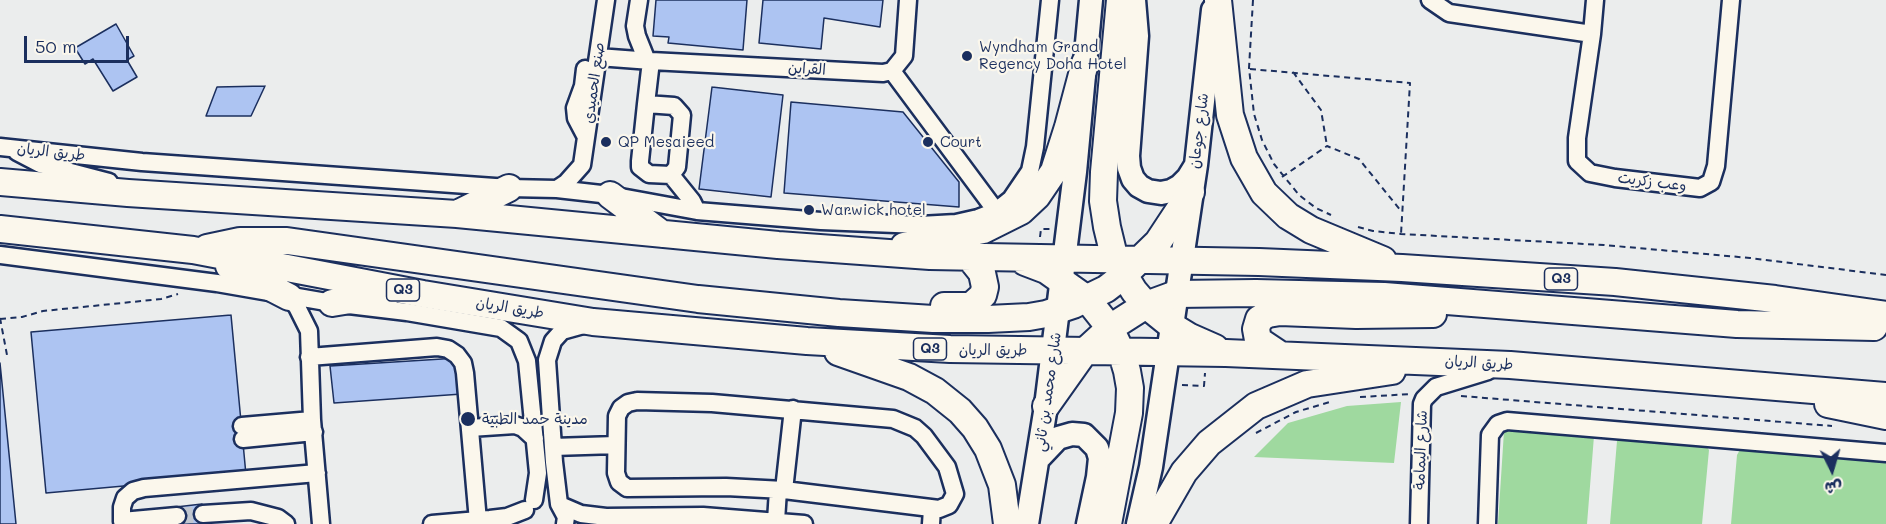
<!DOCTYPE html>
<meta charset="utf-8">
<style>
body{margin:0}
#map{position:relative;width:1886px;height:524px;overflow:hidden;background:#ebeded;font-family:Mali,"Playpen Sans Arabic",sans-serif}
canvas{display:block}
.north{position:absolute;left:1802px;top:440px;width:60px;height:60px;-webkit-text-stroke:4px #fbf7ec;paint-order:stroke;rotate:175deg;font-size:16px;font-weight:700;line-height:24px;text-align:center;color:#1b2f5e}
.north::after{content:'';display:block;margin:auto;width:21px;height:27px;background:#1b2f5e;clip-path:polygon(50% 0,100% 100%,50% 72%,0 100%)}
.scale{position:absolute;left:24px;top:36px;width:105px;height:27px;box-sizing:border-box;border:3px solid #1b2f5e;border-top:0;padding-left:8px;font-size:18px;line-height:21px;white-space:nowrap;color:#1b2f5e;-webkit-text-stroke:4px #fbf7ec;paint-order:stroke}
</style>
<div id="map">
<canvas width="1886" height="524"></canvas>
<div class="north">ش</div>
<div class="scale">50 m</div>
</div>
<script>
const ctx = document.querySelector('canvas').getContext('2d');
ctx.lineJoin = 'round';
function fill(path, color) {
  ctx.fillStyle = color;
  ctx.fill(path, 'evenodd');
}
function poly(rows) {
  const path = new Path2D();
  for (const r of rows) {
    path.moveTo(r[0], r[1]);
    for (let i = 2; i < r.length; i += 2) path.lineTo(r[i], r[i + 1]);
  }
  return path;
}
function strokePath(path, color, width, dash) {
  ctx.strokeStyle = color;
  ctx.lineWidth = width;
  ctx.lineCap = dash ? 'butt' : 'round';
  ctx.setLineDash(dash || []);
  ctx.stroke(path);
}
function drawText(font, color, halo, rows, align = 'center') {
  ctx.font = font + ' Mali,"Playpen Sans Arabic",sans-serif';
  ctx.lineWidth = 4.5;
  ctx.setLineDash([]);
  ctx.textBaseline = 'middle';
  ctx.strokeStyle = halo;
  ctx.fillStyle = color;
  for (const [text, x, y, turn = 0] of rows) {
    ctx.save();
    ctx.translate(x, y);
    ctx.rotate((+turn || 0) * Math.PI / 180);
    ctx.textAlign = isNaN(turn) ? turn : align;
    if (halo) ctx.strokeText(text, 0, 0);
    ctx.fillText(text, 0, 0);
    ctx.restore();
  }
}
fill(poly([
 [1401,402,1394,463,1254,457,1288,423,1347,406],
 [1504,431,1594,436,1587,524,1498,524],
 [1621,437,1701,443,1706,446,1709,450,1702,524,1610,524,1617,441],
 [1741,448,1886,459,1886,524,1731,524,1737,455]
]), '#9fd99f');
const building = poly([
 [656,0,747,0,743,50,668,43,669,37,653,36,656,0],
 [763,0,883,0,880,27,824,18,821,49,759,43,763,0],
 [116,24,134,56,127,60,137,77,113,91,93,59,85,64,75,48,116,24],
 [265,86,251,116,206,116,217,87,265,86],
 [712,87,783,95,771,197,699,189,712,87],
 [791,102,903,112,959,182,959,207,784,193,791,102],
 [231,315,246,475,46,493,31,332,231,315],
 [458,358,462,394,334,403,330,366,458,358],
 [0,363,16,524,0,524,0,363],
 [202,504,203,524,178,524,176,507,202,504]
]);
fill(building, '#adc4f2');
strokePath(building, '#1b2f5e', 1.5);
strokePath(poly([
 [177,516,203,514]
]), '#c1c7d0', 16, [16, 8]);
const minor = poly([
 [639,0,635,26,637,36,647,61],
 [1430,0,1449,13,1592,34],
 [1595,0,1592,34,1577,138,1577,161,1590,173,1615,178,1700,188,1711,182,1716,166,1731,0],
 [598,57,651,61,883,73,892,71,904,56,908,0],
 [585,69,583,86,575,108,576,118,586,137],
 [892,71,996,211],
 [646,104,674,106,682,115,677,167,671,175,649,174,640,167,640,161,646,104,651,61],
 [0,147,142,162,509,188,557,189,610,195,697,211,821,221,920,225,956,223,978,218,996,211,1011,199,1030,171,1035,147,1050,0],
 [17,152,40,164,109,182],
 [671,175,692,201,697,211],
 [557,189,566,183,582,165,606,0],
 [0,255,217,283,332,303,407,312,501,328,519,341,527,361,538,473,534,500],
 [289,297,297,307,309,331,312,420,321,524],
 [309,357,437,347,448,349,457,355,463,363,465,373,478,521],
 [637,401,712,403,893,419,915,428,924,436,947,467,955,494,949,505,939,509,784,490,726,487,627,488,619,482,616,473,617,416,621,408,628,403,637,401],
 [242,426,312,420],
 [470,428,515,425,523,428,535,439],
 [243,439,314,432],
 [553,447,616,445],
 [784,490,793,409],
 [560,505,581,514,606,517,703,516,804,524],
 [203,514,251,511,278,518,286,524],
 [177,516,122,521,122,507,125,498,133,491,144,488,317,473],
 [776,521,778,490],
 [432,524,490,519,507,517,525,510],
 [565,524,566,517,559,504,554,462,547,360,553,341,562,331,587,324],
 [931,524,932,509],
 [1419,524,1422,404,1424,399,1436,387,1488,371],
 [1487,524,1490,435,1498,424,1507,421,1886,453]
]);
const major = poly([
 [1134,0,1137,36,1128,156,1129,168,1133,179,1139,186,1148,191,1161,193,1171,191,1180,186,1188,178,1196,165],
 [1039,458,1058,438,1072,434,1084,435,1097,448,1100,458,1098,477,1088,524],
 [1027,524,1046,406,1075,172,1091,0],
 [1138,524,1151,467,1196,165,1213,10]
]);
const highway = poly([
 [1120,0,1104,172,1103,201,1107,227,1115,260,1134,291,1146,305,1172,326,1190,337,1215,348],
 [1218,0,1230,115,1244,158,1264,193,1288,216,1311,230,1383,260],
 [0,182,128,193,457,214,778,245,930,256,1259,262,1402,268,1615,282,1775,299,1886,315],
 [610,195,662,234],
 [457,214,509,188],
 [0,229,193,250,423,294,593,322,807,341,950,349,1226,353,1510,365,1886,396],
 [904,246,983,230,1021,211,1037,196,1054,171,1068,127,1085,63],
 [207,248,240,241,287,241,698,299,839,313,933,319,988,319,1029,317,1046,314,1073,305,1106,289,1123,276,1158,242,1191,192],
 [1025,262,1046,270,1087,299,1110,328,1121,351,1127,371,1130,388,1129,413,1108,524],
 [229,266,289,297],
 [332,303,387,294],
 [944,306,965,306,972,305,983,295,985,287,982,273,970,258],
 [838,352,909,377,935,391,960,411,975,428,988,449,1002,485,1007,524],
 [1279,354,1258,340,1256,329,1259,319,1268,314,1280,312,1356,315,1433,314],
 [1828,404,1886,416],
 [1046,406,1085,351,1110,328,1146,305,1176,294,1256,293,1384,296,1737,324,1874,327],
 [1154,524,1184,472,1209,443,1256,406,1307,384,1392,371]
]);
strokePath(minor, '#1b2f5e', 21);
strokePath(major, '#1b2f5e', 27);
strokePath(highway, '#1b2f5e', 30);
strokePath(poly([
 [1253,0,1249,68,1254,114,1262,140,1274,164,1299,195,1316,208,1331,215],
 [1250,69,1410,83,1401,234],
 [1293,72,1321,110,1327,146],
 [1282,177,1327,146,1359,159,1401,211],
 [1358,227,1373,231,1401,234,1604,245,1750,258,1886,275],
 [1040,237,1041,229,1050,229],
 [0,318,7,355],
 [0,319,22,317,43,311,161,299,178,294],
 [1182,385,1204,386,1205,373],
 [1461,396,1832,426],
 [1360,397,1411,394],
 [1256,433,1296,412,1333,401]
]), '#1b2f5e', 2, [6, 4.5]);
strokePath(minor, '#fbf7ec', 16);
strokePath(major, '#fbf7ec', 22);
strokePath(highway, '#fbf7ec', 26);
for (const [x, y, r, color] of [
 [967,56,6,"#1b2f5e"],
 [606,142,6,"#1b2f5e"],
 [928,142,6,"#1b2f5e"],
 [809,210,6,"#1b2f5e"],
 [468,419,8,"#1b2f5e"]
]) {
  const dot = new Path2D();
  dot.arc(x, y, r, 0, 2 * Math.PI);
  ctx.fillStyle = color;
  ctx.fill(dot);
  strokePath(dot, '#fbf7ec', 2);
}
for (const [x, y, w] of [
 [1561,279,33],
 [403,290,33],
 [930,349,33]
]) {
  const box = new Path2D();
  box.roundRect(x - w / 2, y - 11, w, 22, 4.5);
  ctx.fillStyle = '#fbf7ec';
  ctx.fill(box);
  strokePath(box, '#1b2f5e', 1.5);
}
drawText('bold 14px', '#1b2f5e', null, [
 ["Q3",1561,279],
 ["Q3",403,290],
 ["Q3",930,349]
]);
drawText('15px', '#1b2f5e', '#fbf7ec', [
 ["Wyndham Grand",979,47],
 ["Regency Doha Hotel",979,64],
 ["QP Mesaieed",618,142],
 ["Court",940,142],
 ["Warwick hotel",821,210],
 ["مدينة حمد الطبية",482,419]
], 'left');
drawText('15px', '#1b2f5e', '#fbf7ec', [
 ["القراين",807,69,3],
 ["صنع الحميدي",594,83,-82],
 ["شارع جوعان",1199,131,-83],
 ["طريق الريان",51,152,6],
 ["وعب زكريت",1652,182,7],
 ["طريق الريان",510,308,9],
 ["طريق الريان",993,350],
 ["طريق الريان",1479,363,3],
 ["شارع محمد بن ثاني",1048,392,-82],
 ["شارع اليمامة",1421,450,-88]
]);
</script>
